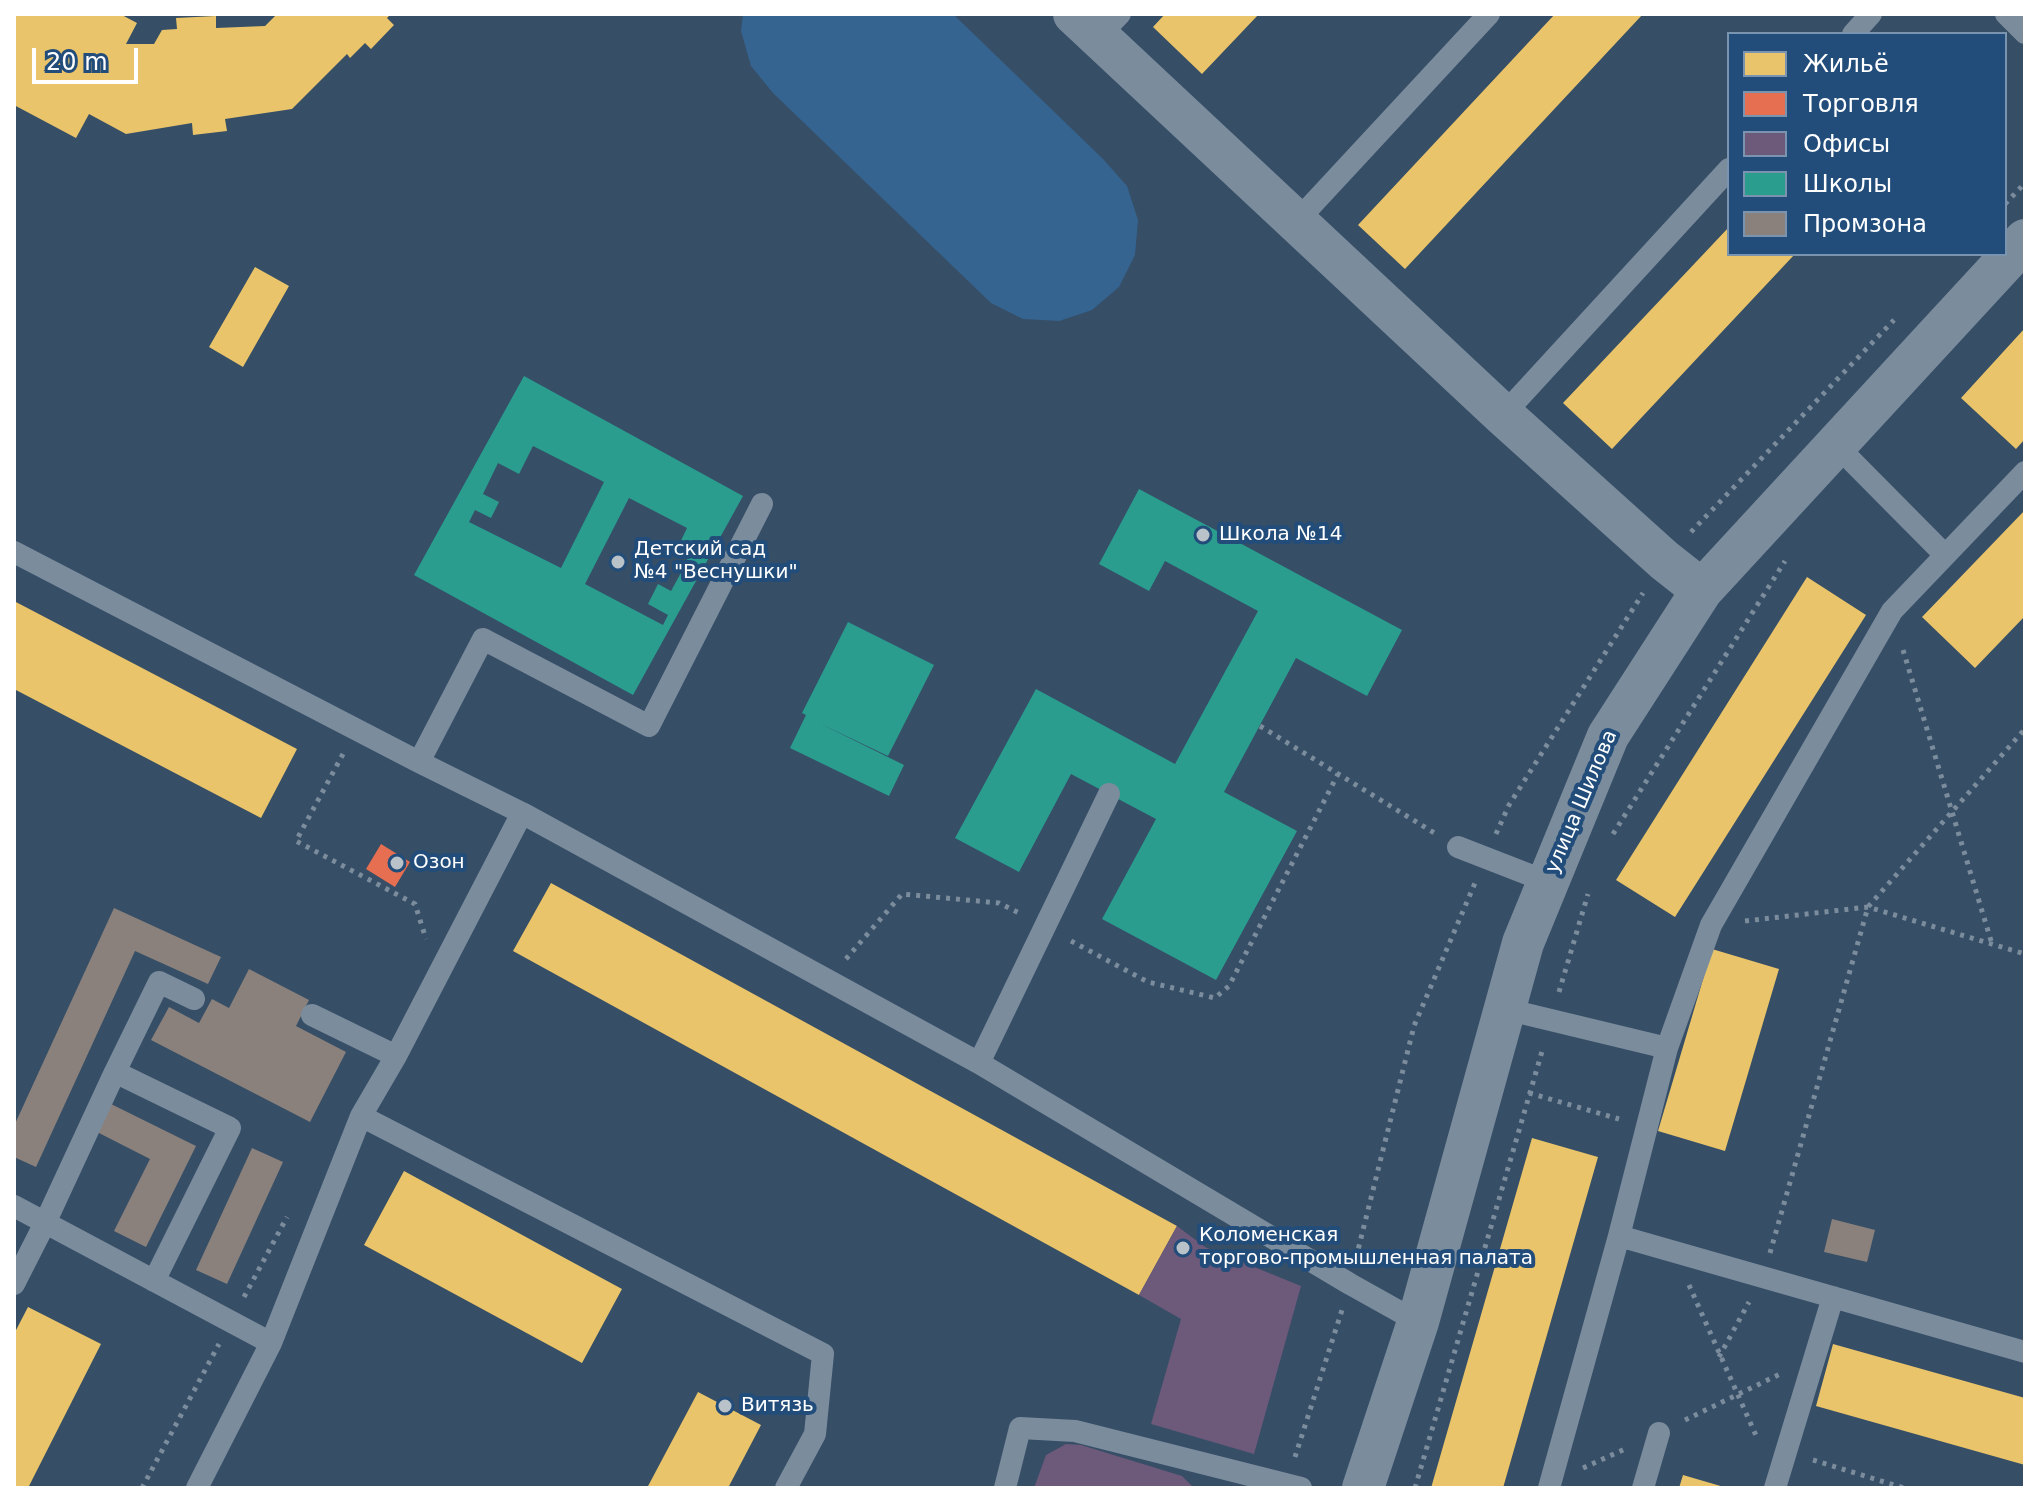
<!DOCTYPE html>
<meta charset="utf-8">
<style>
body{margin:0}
#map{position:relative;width:2039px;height:1502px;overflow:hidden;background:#364e66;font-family:"DejaVu Sans",sans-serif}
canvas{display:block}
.frame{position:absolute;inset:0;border:16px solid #fff;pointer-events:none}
.legend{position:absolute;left:1727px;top:32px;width:280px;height:224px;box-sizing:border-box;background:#224d7a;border:2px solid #7a94af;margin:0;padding:10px 14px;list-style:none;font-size:24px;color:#fff}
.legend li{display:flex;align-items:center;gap:16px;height:40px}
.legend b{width:40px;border:2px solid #7a94af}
.scale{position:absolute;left:32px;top:48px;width:106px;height:36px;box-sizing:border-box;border:4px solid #fff;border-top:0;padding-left:10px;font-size:24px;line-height:28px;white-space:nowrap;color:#fff;-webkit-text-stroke:6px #224d7a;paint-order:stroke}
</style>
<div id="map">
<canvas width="2039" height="1502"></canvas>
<div class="frame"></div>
<ul class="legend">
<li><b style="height:22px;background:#e9c46a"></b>Жильё</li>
<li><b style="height:22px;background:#e76f51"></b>Торговля</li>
<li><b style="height:22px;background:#6d597a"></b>Офисы</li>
<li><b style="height:22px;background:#2a9d8f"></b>Школы</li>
<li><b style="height:22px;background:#8a817c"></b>Промзона</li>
</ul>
<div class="scale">20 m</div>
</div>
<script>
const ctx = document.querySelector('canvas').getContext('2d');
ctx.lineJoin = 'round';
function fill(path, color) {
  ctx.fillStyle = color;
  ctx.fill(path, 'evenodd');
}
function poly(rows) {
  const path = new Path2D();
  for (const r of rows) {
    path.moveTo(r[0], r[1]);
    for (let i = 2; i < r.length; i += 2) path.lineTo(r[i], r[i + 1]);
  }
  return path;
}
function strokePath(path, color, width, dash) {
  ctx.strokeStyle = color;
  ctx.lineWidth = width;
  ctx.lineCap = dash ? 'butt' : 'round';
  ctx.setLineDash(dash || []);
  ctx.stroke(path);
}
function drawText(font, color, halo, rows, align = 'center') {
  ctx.font = font + ' "DejaVu Sans",sans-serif';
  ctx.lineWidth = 8;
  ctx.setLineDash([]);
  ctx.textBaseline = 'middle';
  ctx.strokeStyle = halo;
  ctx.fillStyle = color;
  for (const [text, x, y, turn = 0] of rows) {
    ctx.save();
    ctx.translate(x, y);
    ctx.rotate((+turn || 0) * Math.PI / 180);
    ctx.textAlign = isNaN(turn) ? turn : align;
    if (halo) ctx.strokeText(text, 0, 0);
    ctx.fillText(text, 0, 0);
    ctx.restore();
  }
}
fill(poly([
 [743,14,953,14,1103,159,1127,186,1138,220,1135,255,1119,287,1092,310,1059,321,1023,319,991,303,773,93,751,66,741,31]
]), '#366490');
fill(poly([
 [14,14,120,14,137,23,126,44,154,44,162,30,177,29,176,18,216,16,216,28,265,26,277,14,391,14,387,18,394,25,371,49,365,43,350,58,347,54,292,109,225,119,227,131,193,135,192,123,126,134,89,114,76,138,14,105],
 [1165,14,1259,14,1202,74,1153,27],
 [1555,14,1643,14,1405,269,1358,225],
 [1729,227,1729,254,1795,254,1612,449,1563,403],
 [255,267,289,286,243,367,209,347],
 [2025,328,2025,439,2016,449,1961,398],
 [2025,510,2025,616,1975,668,1922,617],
 [1807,577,1866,615,1675,917,1616,880],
 [14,601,297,749,261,818,14,689],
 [551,883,1177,1226,1139,1295,513,951],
 [1712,949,1779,969,1725,1151,1658,1131],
 [1532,1138,1598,1157,1561,1286,1503,1488,1431,1488],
 [404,1171,622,1289,582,1363,364,1245],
 [28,1307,101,1344,28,1488,14,1488,14,1334],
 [1833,1344,2025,1398,2025,1465,1816,1406],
 [698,1392,761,1425,728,1488,647,1488],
 [1683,1475,1724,1487,1724,1488,1679,1488]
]), '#e9c46a');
fill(poly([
 [381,844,410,862,395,887,366,869]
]), '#e76f51');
fill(poly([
 [1177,1226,1205,1247,1301,1286,1254,1454,1151,1424,1181,1319,1139,1295],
 [1066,1444,1081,1445,1182,1476,1194,1488,1034,1488,1046,1455]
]), '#6d597a');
fill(poly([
 [524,376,743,496,633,695,414,575],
 [533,446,604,482,561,568,469,522,475,510,491,518,499,502,483,494,498,463,519,474],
 [629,498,687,528,675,553,688,560,671,591,658,584,648,604,668,615,663,625,585,584],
 [1139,489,1402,630,1367,696,1296,658,1224,792,1297,831,1216,980,1102,919,1156,819,1071,774,1019,872,955,838,1036,689,1175,764,1258,611,1165,561,1149,591,1099,564],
 [848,622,934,665,888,756,819,723,904,765,889,796,790,748,806,715,802,713]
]), '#2a9d8f');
fill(poly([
 [114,908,221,957,208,984,135,951,36,1167,14,1157,14,1126],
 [249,969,309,1000,296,1026,346,1052,310,1122,151,1040,169,1007,199,1023,212,999,229,1008],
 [111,1104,196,1146,146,1247,114,1231,150,1159,97,1132],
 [252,1148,283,1162,227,1284,196,1270],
 [1832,1219,1875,1230,1867,1262,1824,1252]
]), '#8a817c');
strokePath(poly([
 [2005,204,2025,183],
 [1691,532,1894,320],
 [1903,650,1992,944],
 [1260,726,1436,834],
 [343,754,296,841,415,904,426,939],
 [1496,834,1509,805,1643,593],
 [1613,834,1785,561],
 [1745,921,1868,907,2025,954],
 [1071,941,1148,982,1215,998,1229,986,1338,774],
 [846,959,902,894,999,903,1019,913],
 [1559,992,1588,894],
 [1529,1093,1619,1119],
 [1770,1253,1868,907,2025,729],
 [1356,1258,1414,1026,1475,883],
 [1689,1285,1758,1440],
 [244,1297,287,1217],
 [1719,1357,1749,1302],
 [1685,1420,1780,1374],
 [1295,1457,1342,1310],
 [1813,1460,1904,1488],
 [1583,1468,1625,1449],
 [142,1488,219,1344],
 [1415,1488,1543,1048]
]), '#7b8c9d', 5, [4, 6]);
strokePath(poly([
 [2006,14,2025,33],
 [1853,34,1871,14],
 [1098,37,1120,14],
 [1295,223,1489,14],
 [1503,415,1729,169],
 [1836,445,1945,555],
 [14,552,419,762,522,813,979,1063,1350,1284,1418,1322],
 [419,762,483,639,649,726,762,504],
 [522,813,396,1056,361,1116,823,1354,815,1434,786,1488],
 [1458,847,1548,882],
 [1505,1009,1667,1048],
 [312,1015,396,1056],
 [979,1063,1109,794],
 [14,1206,271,1343],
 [1619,1236,2025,1352],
 [154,1281,230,1128,115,1072,159,982,194,999],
 [14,1284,45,1223,115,1072],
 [197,1488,271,1343,361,1116],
 [1005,1488,1020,1428,1075,1431,1301,1488],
 [1549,1488,1619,1236,1667,1048,1711,925,1892,611,2025,472],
 [1643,1488,1659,1433],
 [1775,1488,1833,1297]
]), '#7b8c9d', 22);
strokePath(poly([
 [1074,14,1503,415,1664,560,1702,590],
 [1363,1488,1418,1322,1523,943,1608,736,1702,590,2025,240]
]), '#7b8c9d', 42);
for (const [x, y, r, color] of [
 [1203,535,8,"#b9c1c9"],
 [618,562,8,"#b9c1c9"],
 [397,863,8,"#b9c1c9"],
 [1183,1248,8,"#b9c1c9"],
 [725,1406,8,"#b9c1c9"]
]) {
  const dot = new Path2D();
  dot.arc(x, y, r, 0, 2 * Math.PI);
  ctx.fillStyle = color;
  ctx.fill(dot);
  strokePath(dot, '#224d7a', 3);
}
drawText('20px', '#fff', '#224d7a', [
 ["Школа №14",1219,535],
 ["Детский сад",634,550],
 ["№4 \"Веснушки\"",634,573],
 ["Озон",413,863],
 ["Коломенская",1199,1236],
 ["торгово-промышленная палата",1199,1259],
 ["Витязь",741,1406]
], 'left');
drawText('20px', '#fff', '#224d7a', [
 ["улица Шилова",1582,802,-67]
]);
</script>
